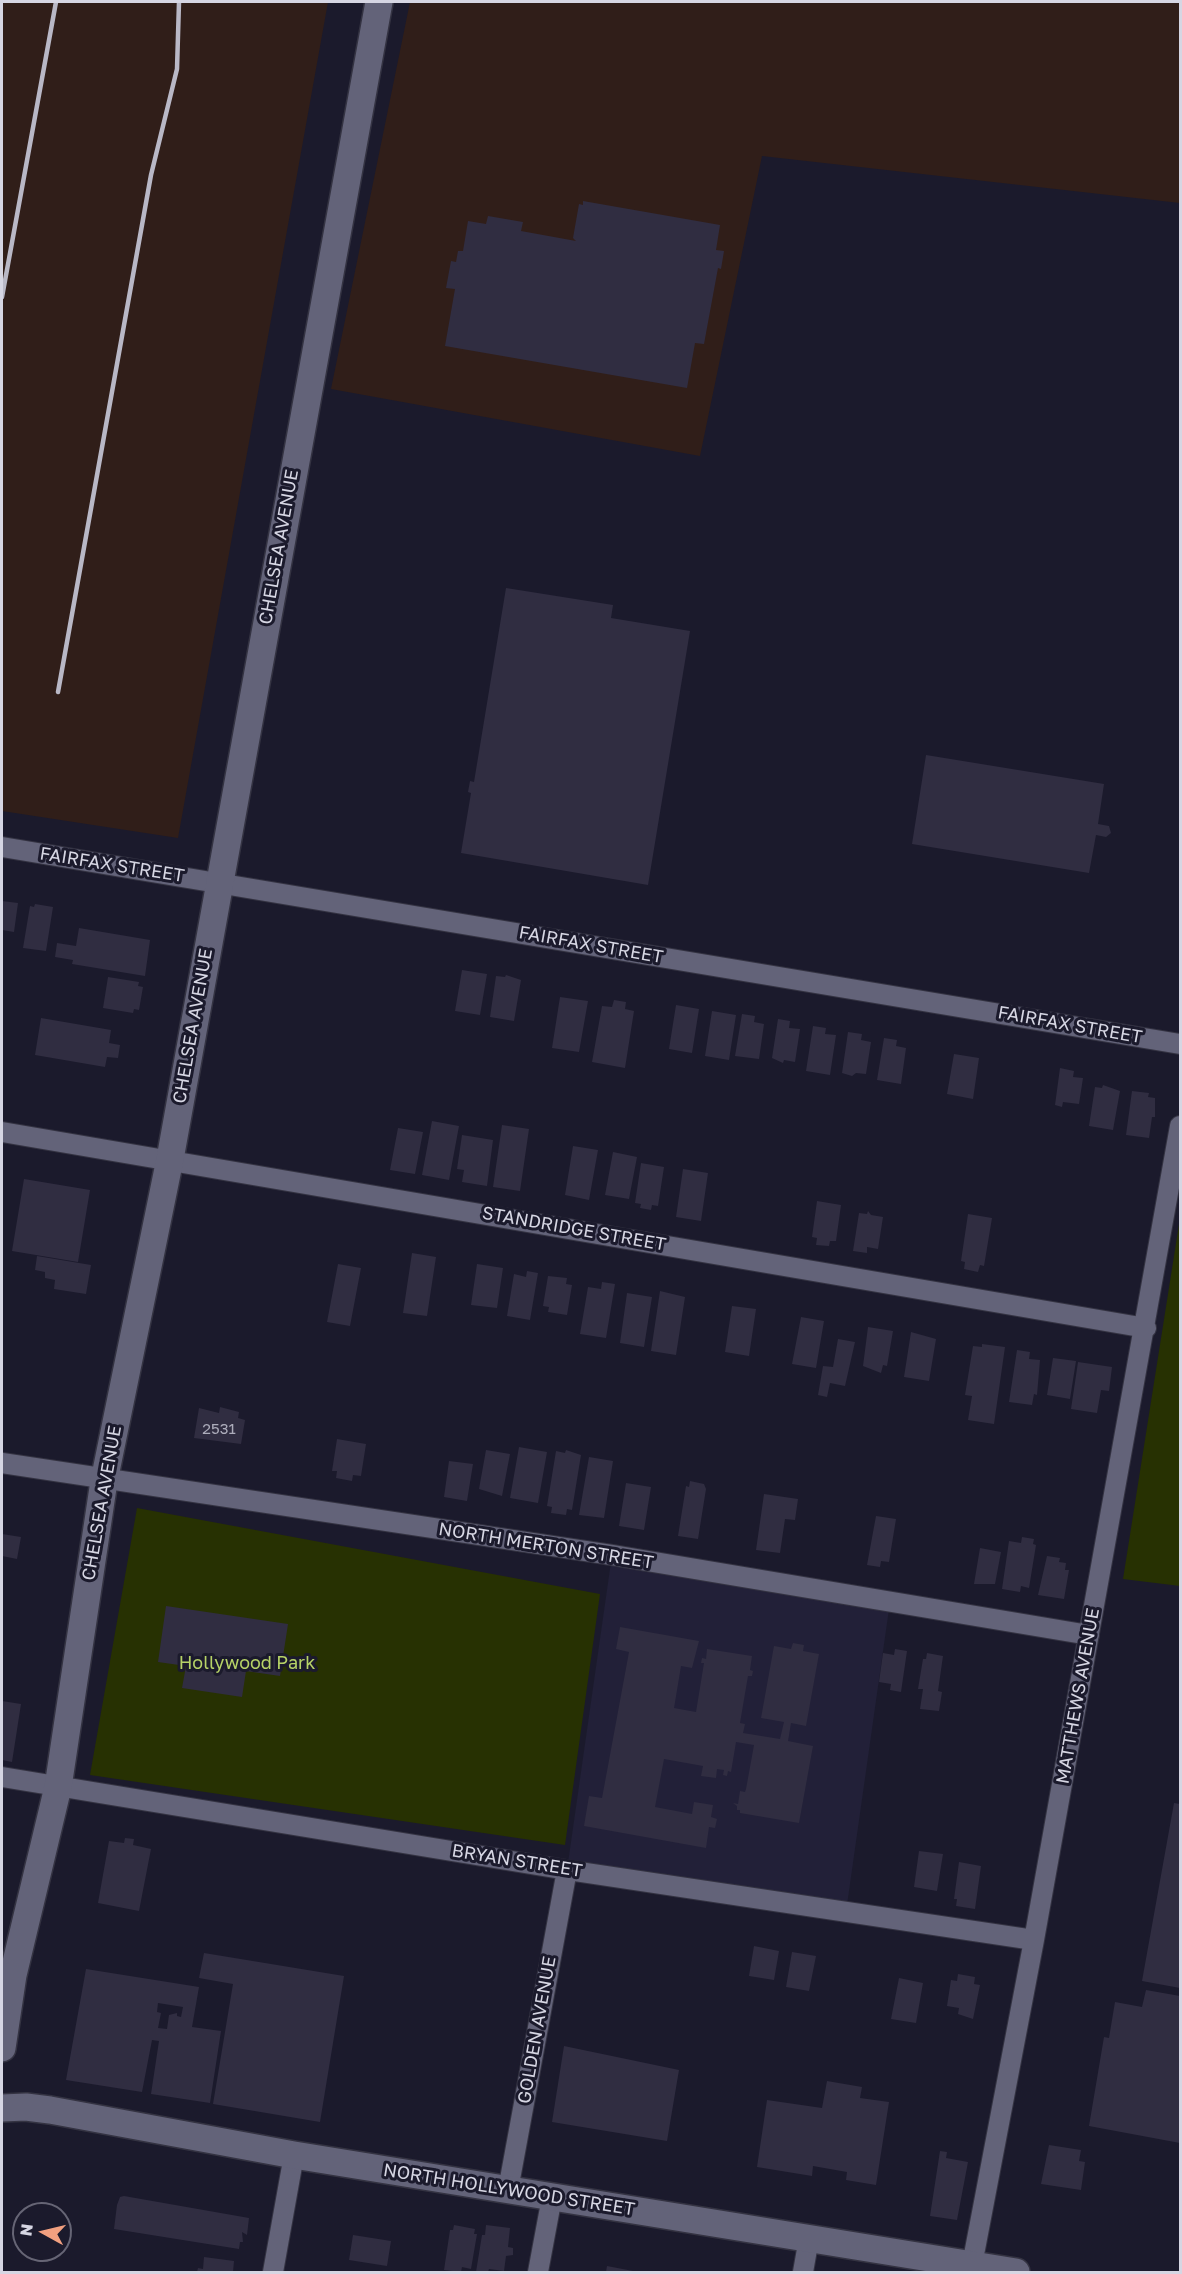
<!DOCTYPE html>
<style>
body{margin:0}
#map{position:relative;width:1182px;height:2274px;overflow:hidden;background:#1b1a2c;font-family:"Golos Text",sans-serif}
canvas{display:block}
.frame{position:absolute;inset:0;border:3px solid #d6d6e3;pointer-events:none}
.north{position:absolute;left:12px;top:2202px;width:60px;height:60px;box-sizing:border-box;background:#1b1a2c;border:2px solid #666575;border-radius:50%;rotate:278deg;font-size:16px;font-weight:700;line-height:24px;text-align:center;color:#d6d6e3}
.north::after{content:'';display:block;margin:auto;width:21px;height:27px;background:#f2a080;clip-path:polygon(50% 0,100% 100%,50% 72%,0 100%)}
</style>
<div id="map">
<canvas width="1182" height="2274"></canvas>
<div class="frame"></div>
<div class="north">N</div>
</div>
<script>
const ctx = document.querySelector('canvas').getContext('2d');
ctx.lineJoin = 'round';
function fill(path, color) {
  ctx.fillStyle = color;
  ctx.fill(path, 'evenodd');
}
function poly(rows) {
  const path = new Path2D();
  for (const r of rows) {
    path.moveTo(r[0], r[1]);
    for (let i = 2; i < r.length; i += 2) path.lineTo(r[i], r[i + 1]);
  }
  return path;
}
function strokePath(path, color, width, dash) {
  ctx.strokeStyle = color;
  ctx.lineWidth = width;
  ctx.lineCap = dash ? 'butt' : 'round';
  ctx.setLineDash(dash || []);
  ctx.stroke(path);
}
function drawText(font, color, halo, rows, align = 'center') {
  ctx.font = font + ' "Golos Text",sans-serif';
  ctx.lineWidth = 6;
  ctx.setLineDash([]);
  ctx.textBaseline = 'middle';
  ctx.strokeStyle = halo;
  ctx.fillStyle = color;
  for (const [text, x, y, turn = 0] of rows) {
    ctx.save();
    ctx.translate(x, y);
    ctx.rotate((+turn || 0) * Math.PI / 180);
    ctx.textAlign = isNaN(turn) ? turn : align;
    if (halo) ctx.strokeText(text, 0, 0);
    ctx.fillText(text, 0, 0);
    ctx.restore();
  }
}
fill(poly([
 [2,2,328,2,178,838,2,811],
 [410,2,1180,2,1180,203,762,156,700,456,331,389]
]), '#301e19');
fill(poly([
 [612,1555,890,1602,846,1912,567,1870]
]), '#222038');
fill(poly([
 [1180,1218,1180,1586,1123,1579],
 [137,1508,600,1594,565,1845,90,1775]
]), '#273102');
fill(poly([
 [583,201,720,225,716,250,724,251,721,269,718,268,704,344,695,343,687,388,445,346,455,289,446,288,451,261,456,262,458,251,463,251,468,221,486,224,488,216,523,222,521,231,576,241,573,238,579,204,583,205],
 [506,588,613,605,611,618,690,631,648,885,461,853,471,793,468,792,470,781,474,782],
 [926,755,1104,784,1098,824,1109,826,1111,833,1106,837,1096,835,1089,873,912,844],
 [2,901,18,903,14,932,2,930],
 [35,904,53,907,46,951,23,948,30,906,34,907],
 [79,928,150,940,145,976,72,964,73,960,55,957,57,943,76,946],
 [462,970,487,974,480,1015,455,1011],
 [506,975,521,980,514,1021,490,1017,496,976,505,977],
 [108,977,139,982,138,986,143,987,139,1010,134,1009,133,1013,103,1008],
 [560,997,588,1001,579,1052,552,1048],
 [614,1000,626,1002,625,1009,634,1011,625,1068,592,1062,602,1006,612,1007],
 [676,1005,699,1009,692,1053,669,1049],
 [712,1011,736,1015,729,1060,705,1056],
 [742,1014,755,1016,754,1022,764,1024,759,1059,735,1056],
 [41,1018,111,1030,109,1043,120,1045,118,1058,107,1057,105,1067,35,1055],
 [778,1019,790,1021,789,1028,800,1029,795,1062,784,1060,783,1063,772,1058],
 [813,1026,826,1028,825,1034,836,1035,830,1075,806,1071],
 [848,1032,862,1034,861,1040,871,1042,866,1074,856,1073,852,1076,842,1073],
 [884,1038,897,1040,896,1046,906,1048,901,1084,877,1080],
 [954,1054,979,1058,973,1099,947,1094],
 [1060,1068,1074,1071,1073,1077,1083,1078,1079,1104,1063,1102,1062,1107,1055,1105],
 [1103,1085,1120,1091,1113,1130,1089,1126,1095,1087,1102,1088],
 [1132,1091,1149,1093,1148,1097,1155,1098,1155,1117,1152,1117,1149,1138,1126,1135],
 [432,1121,459,1126,449,1180,422,1175],
 [502,1125,529,1129,520,1191,493,1187],
 [398,1128,423,1132,415,1174,390,1170],
 [462,1135,493,1140,487,1186,462,1182,464,1170,457,1169],
 [573,1146,598,1150,589,1200,565,1195],
 [613,1152,637,1157,629,1199,605,1195],
 [641,1163,664,1167,658,1206,652,1205,651,1210,640,1208,641,1204,635,1203],
 [683,1169,708,1173,701,1221,676,1217],
 [24,1179,90,1190,78,1262,12,1251],
 [817,1201,841,1205,836,1241,830,1241,829,1246,816,1245,817,1238,812,1237],
 [868,1211,871,1215,883,1217,878,1249,867,1247,867,1253,853,1251,859,1213,867,1214],
 [968,1214,992,1218,984,1266,980,1265,978,1272,964,1269,965,1262,961,1261],
 [412,1253,436,1257,427,1316,403,1313],
 [37,1256,91,1265,86,1294,54,1289,55,1280,45,1278,45,1272,35,1270],
 [338,1264,361,1268,350,1326,327,1322],
 [477,1264,503,1268,497,1308,471,1305],
 [527,1271,538,1273,530,1320,507,1316,514,1274,526,1277],
 [548,1276,567,1278,566,1284,572,1285,567,1315,548,1312,549,1307,543,1306],
 [602,1282,615,1284,606,1338,580,1334,588,1287,601,1289],
 [660,1291,685,1297,676,1355,651,1351],
 [627,1293,652,1297,644,1347,620,1343],
 [732,1306,756,1309,749,1356,725,1352],
 [801,1317,824,1321,816,1368,792,1364],
 [868,1327,893,1331,887,1366,883,1365,881,1373,863,1366],
 [911,1332,936,1339,929,1381,904,1377],
 [838,1339,855,1342,845,1386,830,1383,827,1397,818,1395,823,1366,833,1367],
 [982,1344,1005,1347,994,1424,968,1420,972,1396,965,1395,973,1346,982,1347],
 [1017,1350,1030,1352,1029,1359,1040,1360,1037,1395,1034,1394,1032,1405,1009,1402],
 [1053,1358,1076,1361,1070,1399,1047,1395],
 [1078,1362,1112,1367,1109,1391,1101,1390,1097,1413,1071,1409],
 [220,1407,239,1412,238,1418,245,1420,241,1444,194,1438,199,1408,219,1413],
 [337,1439,366,1444,361,1476,353,1475,352,1481,336,1478,337,1471,332,1471],
 [519,1447,547,1452,538,1503,510,1498],
 [486,1450,510,1454,502,1496,479,1489],
 [566,1450,581,1455,572,1510,567,1509,566,1515,551,1513,552,1507,547,1506,556,1451,565,1453],
 [589,1457,613,1461,604,1518,579,1515],
 [449,1461,473,1464,467,1501,444,1497],
 [690,1481,704,1484,706,1489,698,1539,678,1536,686,1486,689,1487],
 [626,1483,651,1487,644,1530,619,1526],
 [764,1494,798,1499,795,1520,785,1519,780,1553,756,1550],
 [876,1516,896,1519,889,1562,881,1561,880,1567,867,1565],
 [2,1534,21,1537,17,1559,2,1556],
 [1022,1537,1034,1539,1033,1544,1036,1545,1029,1588,1021,1586,1020,1592,1002,1589,1009,1541,1021,1543],
 [980,1548,1001,1552,995,1584,974,1584],
 [1047,1556,1060,1558,1059,1562,1066,1563,1065,1570,1069,1570,1064,1599,1038,1595],
 [166,1606,288,1624,280,1676,246,1671,242,1697,182,1688,186,1666,158,1662],
 [620,1627,699,1641,692,1668,681,1666,674,1708,696,1712,704,1663,701,1663,702,1658,706,1659,707,1649,752,1656,750,1670,753,1671,752,1676,748,1676,740,1723,745,1724,743,1733,780,1739,784,1722,761,1718,774,1646,791,1649,793,1643,804,1645,803,1651,819,1654,806,1726,791,1723,788,1741,813,1746,799,1823,740,1813,740,1810,737,1810,737,1806,733,1803,738,1804,740,1791,745,1792,746,1789,754,1745,736,1742,731,1772,728,1771,727,1776,723,1775,724,1770,717,1769,716,1778,701,1776,703,1766,664,1759,655,1807,692,1814,694,1802,713,1805,711,1817,717,1819,715,1828,709,1827,706,1848,584,1826,589,1796,602,1798,610,1755,629,1652,616,1649],
 [895,1649,907,1651,901,1692,890,1690,891,1684,879,1682,883,1653,894,1655],
 [927,1653,943,1656,938,1691,942,1692,939,1711,920,1709,923,1689,918,1689,923,1659,926,1659],
 [2,1701,21,1704,12,1762,2,1760],
 [1174,1803,1180,1804,1180,1988,1142,1981],
 [125,1838,134,1839,133,1845,151,1849,139,1911,98,1903,109,1841,124,1843],
 [919,1851,943,1854,937,1891,914,1887],
 [959,1862,981,1866,975,1909,956,1906,957,1899,954,1899],
 [754,1946,779,1951,774,1980,749,1976],
 [792,1952,816,1956,809,1991,786,1987],
 [204,1953,344,1976,320,2122,213,2104,233,1984,199,1978],
 [86,1969,199,1987,192,2027,221,2031,210,2103,151,2094,159,2041,152,2040,142,2092,66,2080],
 [158,2003,183,2007,181,2017,177,2016,177,2013,169,2015,167,2029,158,2028,161,2013,157,2012],
 [958,1974,975,1977,974,1984,980,1985,973,2019,958,2014,959,2008,947,2006,951,1980,957,1981],
 [899,1978,923,1983,916,2023,891,2019],
 [1146,1990,1180,1996,1180,2143,1089,2126,1104,2037,1109,2038,1115,2002,1142,2007],
 [564,2046,679,2070,667,2141,552,2122],
 [827,2081,862,2087,860,2098,889,2102,876,2185,846,2180,847,2172,813,2166,812,2176,757,2167,767,2100,822,2108],
 [1049,2145,1081,2150,1079,2161,1085,2162,1081,2190,1041,2184],
 [940,2151,947,2152,946,2158,968,2162,957,2220,930,2216],
 [124,2196,249,2218,247,2235,242,2232,243,2242,240,2242,239,2249,114,2229,117,2205,120,2197],
 [454,2225,475,2229,474,2234,477,2234,471,2269,462,2267,461,2272,444,2270,450,2230,453,2230],
 [486,2225,510,2228,508,2247,513,2248,513,2255,506,2256,504,2271,489,2269,488,2272,476,2272,482,2235,485,2235],
 [353,2235,391,2241,387,2266,349,2260],
 [204,2257,234,2261,233,2272,197,2272,198,2268,203,2269],
 [607,2266,633,2271,633,2272,606,2272]
]), '#302d41');
const minor = poly([
 [2,847,1180,1044],
 [2,1132,1146,1328],
 [2,1463,612,1555,1089,1635],
 [2,1777,567,1870,1034,1940],
 [508,2190,567,1870],
 [972,2265,1034,1940,1180,1126],
 [273,2272,294,2155],
 [538,2272,552,2197],
 [803,2272,809,2238]
]);
const secondary = poly([
 [2,2048,13,1975,58,1787,104,1481,170,1159,379,2],
 [2,2108,26,2107,50,2110,294,2155,1016,2272]
]);
strokePath(minor, '#343342', 22);
strokePath(secondary, '#343342', 30);
strokePath(minor, '#636379', 20);
strokePath(secondary, '#636379', 27);
strokePath(poly([
 [2,297,56,2],
 [58,692,151,175,177,69,179,2]
]), '#b9b8c6', 4.5);
drawText('15px', '#acacba', null, [
 ["2531",219,1429]
]);
drawText('18px', '#d6d6e3', '#1b1a2c', [
 ["CHELSEA AVENUE",279,547,-80],
 ["FAIRFAX STREET",112,865,9],
 ["FAIRFAX STREET",591,945,10],
 ["FAIRFAX STREET",1070,1025,10],
 ["CHELSEA AVENUE",193,1026,-80],
 ["STANDRIDGE STREET",574,1229,10],
 ["CHELSEA AVENUE",102,1503,-80],
 ["NORTH MERTON STREET",546,1546,9],
 ["MATTHEWS AVENUE",1078,1696,-80],
 ["BRYAN STREET",517,1861,9],
 ["GOLDEN AVENUE",537,2030,-80],
 ["NORTH HOLLYWOOD STREET",509,2190,9]
]);
drawText('18px', '#b7d367', '#1b1a2c', [
 ["Hollywood Park",247,1663]
]);
</script>
